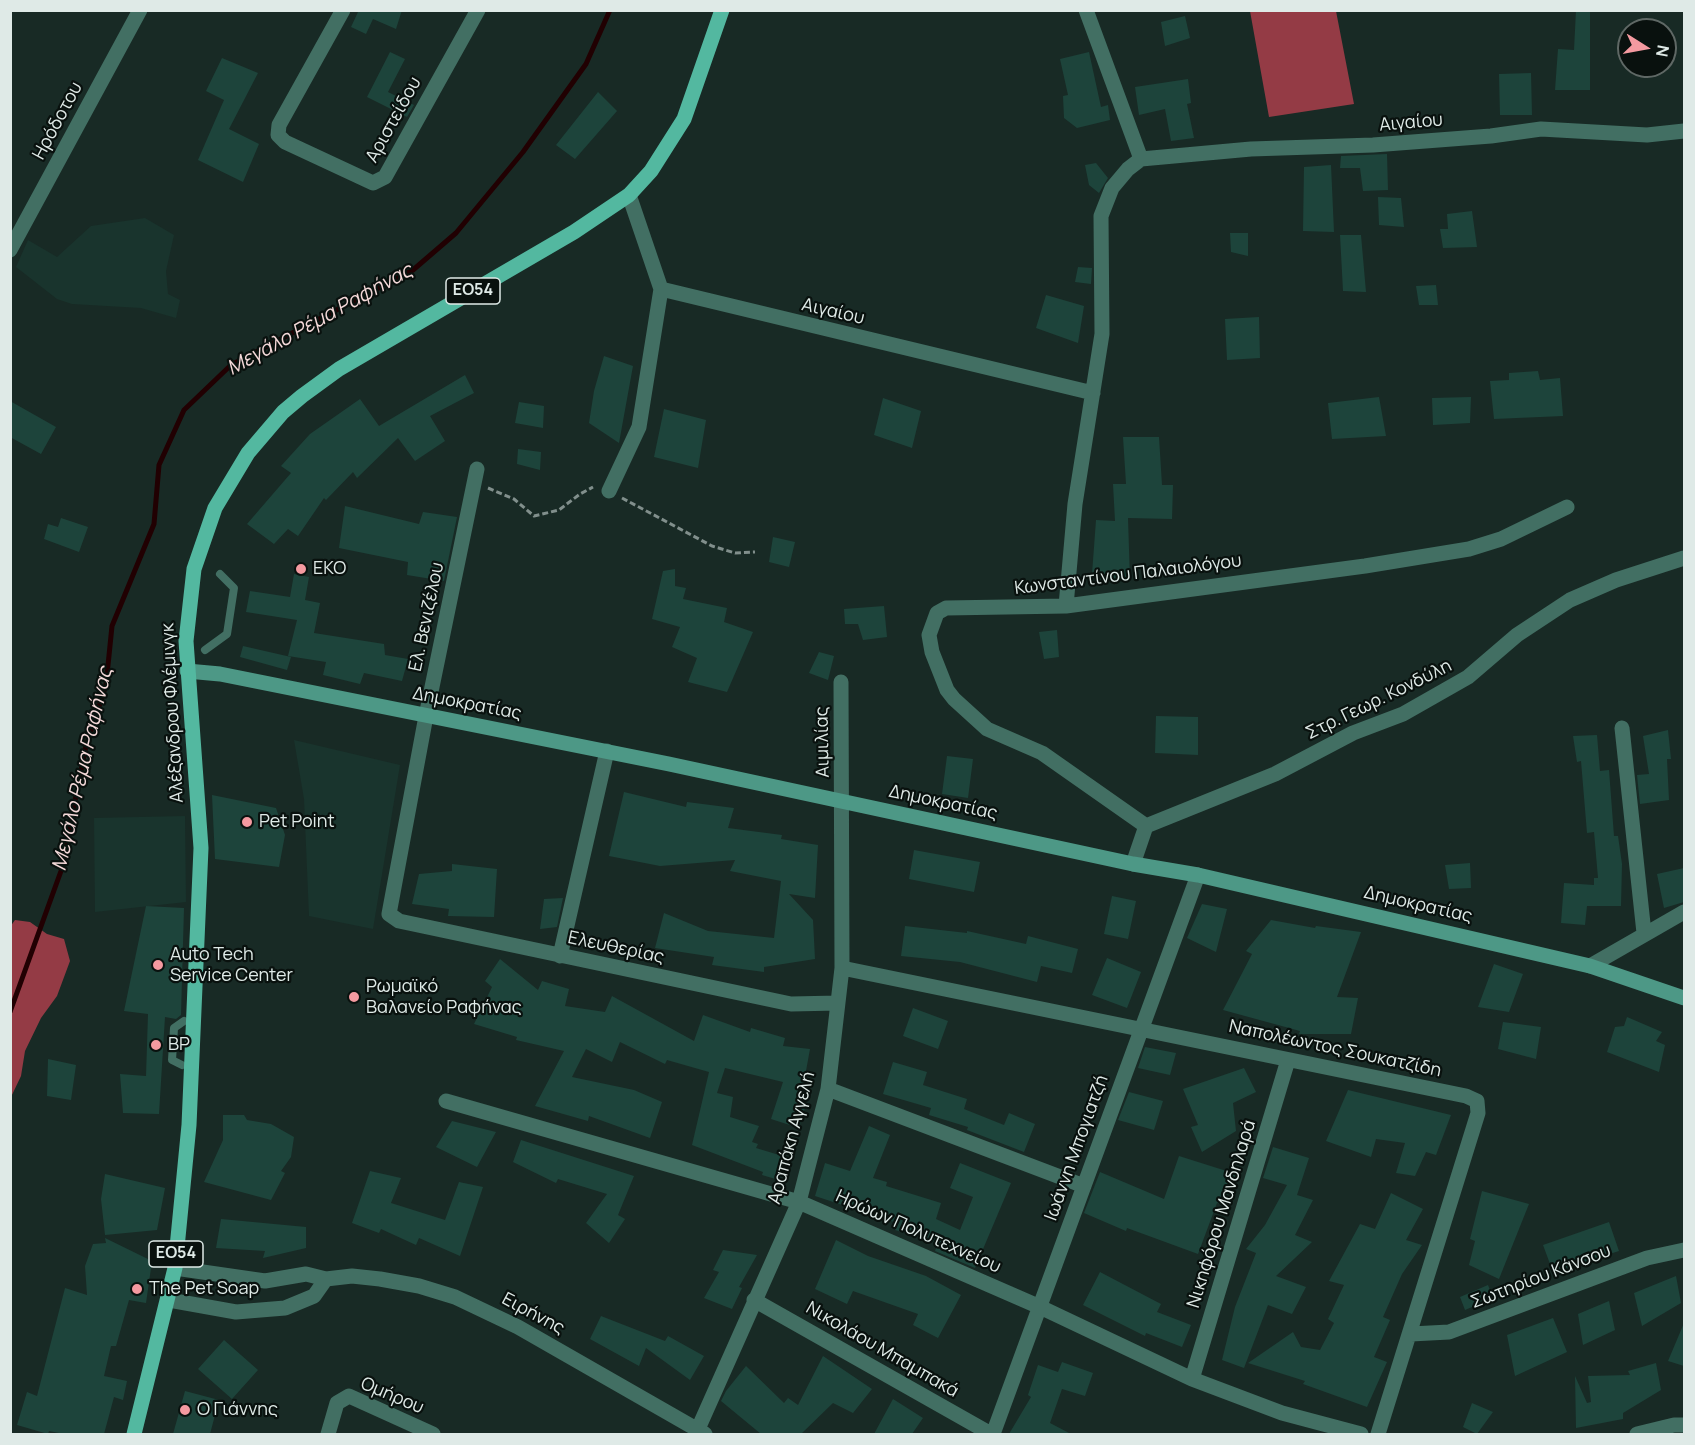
<!DOCTYPE html>
<meta charset="utf-8">
<style>
body{margin:0}
#map{position:relative;width:1695px;height:1445px;overflow:hidden;background:#182a25;font-family:Manrope,sans-serif}
canvas{display:block}
.frame{position:absolute;inset:0;border:12px solid #dfeae7;pointer-events:none}
.north{position:absolute;left:1617px;top:18px;width:60px;height:60px;box-sizing:border-box;background:#09110e;border:2px solid #5f6865;border-radius:50%;rotate:101deg;font-size:16px;font-weight:700;line-height:24px;text-align:center;color:#dfeae7}
.north::after{content:'';display:block;margin:auto;width:21px;height:27px;background:#f49aa0;clip-path:polygon(50% 0,100% 100%,50% 72%,0 100%)}
</style>
<div id="map">
<canvas width="1695" height="1445"></canvas>
<div class="frame"></div>
<div class="north">N</div>
</div>
<script>
const ctx = document.querySelector('canvas').getContext('2d');
ctx.lineJoin = 'round';
function fill(path, color) {
  ctx.fillStyle = color;
  ctx.fill(path, 'evenodd');
}
function poly(rows) {
  const path = new Path2D();
  for (const r of rows) {
    path.moveTo(r[0], r[1]);
    for (let i = 2; i < r.length; i += 2) path.lineTo(r[i], r[i + 1]);
  }
  return path;
}
function strokePath(path, color, width, dash) {
  ctx.strokeStyle = color;
  ctx.lineWidth = width;
  ctx.lineCap = dash ? 'butt' : 'round';
  ctx.setLineDash(dash || []);
  ctx.stroke(path);
}
function drawText(font, color, halo, rows, align = 'center') {
  ctx.font = font + ' Manrope,sans-serif';
  ctx.lineWidth = 4.5;
  ctx.setLineDash([]);
  ctx.textBaseline = 'middle';
  ctx.strokeStyle = halo;
  ctx.fillStyle = color;
  for (const [text, x, y, turn = 0] of rows) {
    ctx.save();
    ctx.translate(x, y);
    ctx.rotate((+turn || 0) * Math.PI / 180);
    ctx.textAlign = isNaN(turn) ? turn : align;
    if (halo) ctx.strokeText(text, 0, 0);
    ctx.fillText(text, 0, 0);
    ctx.restore();
  }
}
fill(poly([
 [145,218,174,235,166,271,168,294,180,300,176,318,141,308,72,304,57,299,16,267,28,240,57,257,91,226],
 [294,740,400,765,373,929,309,916,304,799],
 [185,816,186,902,95,912,94,818]
]), '#19342d');
fill(poly([
 [1250,11,1336,11,1354,104,1269,117],
 [15,920,30,922,47,934,64,939,70,961,57,996,41,1018,25,1051,21,1076,11,1097,10,927]
]), '#943b45');
strokePath(poly([
 [10,1012,61,871,86,746,106,685,112,626,154,524,159,465,184,410,231,365,413,270,456,233,523,152,586,64,610,10]
]), '#210002', 5);
fill(poly([
 [354,10,402,10,396,29,373,19,366,34,351,27,358,12],
 [1576,10,1590,10,1590,90,1555,90,1558,49,1574,50],
 [1185,16,1190,38,1165,46,1161,22],
 [390,52,405,59,388,92,414,105,407,117,367,97],
 [1089,52,1101,107,1108,105,1110,120,1077,128,1064,118,1063,96,1068,95,1060,59],
 [222,58,258,73,229,129,259,144,243,182,198,160,224,100,206,91],
 [1531,73,1532,115,1500,115,1499,74],
 [1188,79,1191,103,1187,104,1194,138,1171,141,1165,109,1139,115,1135,87],
 [598,92,617,111,575,159,556,145],
 [1387,154,1388,190,1363,191,1360,168,1340,168,1341,156],
 [1096,163,1108,178,1099,193,1089,185,1085,165],
 [1331,165,1334,232,1303,231,1304,167],
 [1378,197,1401,198,1404,227,1379,225],
 [1472,211,1477,247,1443,248,1440,229,1448,229,1447,214],
 [1230,233,1248,233,1248,256,1231,252],
 [1340,235,1361,235,1366,292,1343,291],
 [1078,267,1092,268,1091,284,1075,282],
 [1436,285,1438,305,1419,305,1416,286],
 [1046,295,1084,306,1078,343,1036,328],
 [1259,317,1260,358,1227,360,1225,319],
 [604,356,633,366,619,443,589,423,594,391],
 [1538,371,1540,380,1560,378,1563,416,1494,419,1490,381,1509,380,1509,373],
 [465,375,474,393,430,416,445,441,415,461,398,438,357,478,353,472,326,500,324,498,298,536,288,529,274,544,247,524,291,473,281,466,310,434,360,399,379,426],
 [1379,397,1386,436,1332,439,1328,403],
 [1471,397,1470,423,1433,425,1432,398],
 [883,398,921,411,912,448,874,435],
 [10,401,56,427,41,454,10,437],
 [519,402,544,406,543,428,515,423],
 [664,409,706,420,698,468,654,457],
 [1123,437,1159,437,1162,485,1173,485,1172,519,1128,518,1130,580,1098,581,1092,574,1096,520,1115,521,1113,484,1126,484],
 [518,449,541,452,540,470,517,464],
 [345,506,419,524,423,512,457,517,444,581,407,575,408,562,339,548],
 [61,518,88,527,79,552,44,539,48,524,58,527],
 [773,537,795,542,789,567,769,562],
 [675,569,675,586,686,588,683,599,727,608,724,622,753,632,727,692,688,682,697,658,672,647,680,627,652,619,663,571],
 [294,574,309,577,305,600,320,603,314,633,384,644,385,655,408,659,402,681,364,673,360,684,323,675,326,662,288,656,297,620,246,612,250,591,290,597],
 [884,606,887,637,863,640,858,624,845,624,844,609],
 [1057,630,1059,657,1044,659,1039,632],
 [243,646,291,657,287,670,240,657],
 [819,652,834,656,828,680,809,673],
 [1156,716,1198,717,1198,755,1155,753],
 [1668,730,1671,759,1667,759,1669,800,1640,804,1637,775,1649,774,1643,736],
 [1597,735,1600,771,1609,770,1614,836,1618,836,1622,864,1621,906,1587,906,1585,925,1561,923,1564,883,1594,885,1594,878,1598,878,1594,832,1587,833,1581,761,1577,762,1573,736],
 [947,756,973,759,968,798,942,794],
 [624,792,686,807,687,802,734,808,728,828,782,835,781,839,818,845,815,898,789,894,813,920,815,959,764,967,764,972,712,965,714,957,655,948,664,913,708,931,774,938,781,881,730,871,735,860,660,866,609,856],
 [212,795,276,808,285,835,279,867,215,859],
 [914,850,980,862,974,892,909,879],
 [1470,863,1471,888,1449,889,1445,865],
 [452,864,497,869,494,917,448,916,449,909,412,904,419,874,452,871],
 [1684,868,1684,902,1664,908,1657,874],
 [1112,896,1136,901,1128,939,1104,934],
 [563,898,557,927,540,929,544,899],
 [1202,904,1227,909,1216,952,1187,938],
 [146,906,184,908,181,1015,176,1019,165,1017,159,1114,123,1113,120,1074,146,1076,148,1014,124,1011],
 [1271,920,1315,928,1316,926,1361,932,1337,997,1358,998,1351,1034,1299,1034,1300,1031,1223,1010,1252,954,1246,951],
 [905,926,967,933,967,931,1026,944,1028,936,1078,949,1072,973,1041,966,1037,982,960,962,901,956],
 [1107,958,1141,972,1127,1008,1092,995],
 [500,959,538,990,542,981,569,989,565,1006,605,1012,612,996,694,1041,703,1015,750,1032,751,1028,785,1038,783,1046,810,1049,802,1093,809,1094,799,1128,771,1119,783,1082,725,1068,717,1093,733,1097,730,1117,759,1126,752,1142,758,1144,756,1148,789,1158,779,1180,762,1175,763,1172,692,1145,709,1072,667,1060,665,1064,620,1042,612,1062,586,1049,572,1077,634,1090,662,1102,650,1138,589,1116,588,1121,535,1106,564,1051,516,1040,517,1037,474,1024,492,987,485,981],
 [1494,964,1523,974,1509,1012,1478,1007],
 [913,1008,948,1021,938,1049,903,1036],
 [1627,1017,1662,1032,1656,1041,1665,1045,1659,1072,1607,1052,1615,1027,1624,1026],
 [1503,1022,1541,1027,1536,1059,1498,1049],
 [1145,1047,1176,1053,1170,1075,1138,1068],
 [48,1059,76,1065,71,1100,47,1096],
 [893,1062,927,1072,923,1085,967,1099,964,1109,1004,1125,1009,1113,1035,1124,1024,1152,967,1130,968,1127,929,1115,931,1108,883,1094],
 [1244,1068,1256,1092,1233,1103,1236,1131,1202,1152,1191,1127,1198,1125,1183,1089],
 [1348,1090,1451,1115,1436,1155,1426,1152,1415,1176,1396,1173,1405,1143,1376,1139,1371,1157,1326,1141],
 [1129,1092,1163,1101,1154,1130,1118,1120],
 [223,1115,244,1115,247,1120,271,1124,294,1137,291,1157,281,1171,285,1173,271,1200,204,1182,223,1140],
 [452,1121,496,1132,477,1167,436,1147],
 [869,1126,890,1135,873,1178,887,1182,886,1186,941,1203,936,1219,960,1230,973,1197,950,1188,960,1163,1011,1183,975,1268,935,1251,938,1243,895,1230,897,1223,815,1196,825,1163,850,1171],
 [521,1140,634,1176,618,1215,625,1219,609,1243,586,1223,607,1194,558,1179,556,1183,513,1162],
 [1273,1147,1309,1158,1297,1195,1313,1200,1295,1235,1312,1242,1276,1276,1306,1287,1292,1314,1268,1305,1244,1368,1222,1360,1235,1307,1256,1253,1246,1249,1265,1225,1287,1185,1263,1178],
 [1179,1156,1236,1174,1223,1205,1217,1203,1198,1254,1127,1228,1126,1231,1084,1213,1100,1172,1164,1199],
 [370,1171,401,1178,391,1203,445,1220,459,1182,483,1187,460,1256,419,1238,416,1245,381,1229,379,1233,352,1223],
 [105,1174,165,1188,157,1230,105,1235,101,1199],
 [1482,1191,1529,1204,1499,1279,1469,1265,1475,1241,1470,1239],
 [1391,1193,1423,1209,1406,1240,1422,1245,1402,1274,1383,1317,1390,1320,1374,1357,1387,1362,1367,1407,1303,1384,1305,1381,1248,1363,1293,1332,1301,1347,1320,1350,1334,1323,1328,1319,1344,1285,1329,1281,1360,1224,1375,1229],
 [221,1219,306,1227,306,1248,263,1258,265,1251,216,1248],
 [1609,1222,1619,1251,1553,1272,1543,1245],
 [105,1238,152,1261,146,1303,129,1300,116,1346,111,1346,104,1376,127,1381,123,1400,114,1397,104,1434,64,1434,49,1431,48,1434,17,1425,27,1392,37,1396,65,1288,87,1295,85,1266,93,1244,106,1243],
 [836,1240,868,1256,926,1276,961,1295,938,1338,913,1325,918,1314,853,1291,847,1304,815,1289],
 [723,1250,757,1255,739,1287,742,1288,732,1309,704,1298,719,1272,713,1270],
 [1100,1272,1161,1304,1157,1312,1191,1325,1182,1347,1146,1333,1145,1336,1083,1305],
 [1676,1276,1681,1303,1642,1326,1634,1293],
 [1488,1285,1493,1298,1465,1310,1460,1297],
 [1609,1301,1615,1330,1583,1345,1578,1314],
 [601,1316,665,1341,668,1336,704,1356,690,1380,646,1348,639,1366,590,1339],
 [1553,1318,1567,1352,1515,1376,1507,1335],
 [1684,1323,1684,1366,1668,1361],
 [224,1340,258,1370,232,1399,198,1369],
 [823,1356,872,1389,853,1413,833,1403,801,1434,761,1434,721,1401,726,1391,746,1366,784,1403,788,1398,798,1405],
 [1062,1362,1093,1373,1085,1396,1062,1389,1050,1423,1071,1434,1009,1434,1031,1397,1028,1395,1038,1365,1058,1372],
 [1656,1363,1661,1390,1623,1413,1623,1419,1576,1428,1575,1376,1587,1403,1591,1402,1588,1376,1630,1375,1628,1371],
 [185,1391,219,1400,210,1434,173,1434],
 [893,1399,923,1418,912,1434,874,1434],
 [1472,1403,1493,1412,1477,1434,1463,1427]
]), '#1d443b');
strokePath(poly([
 [488,488,514,499,534,516,559,510,580,494,593,487],
 [622,498,712,546,735,553,755,552]
]), '#818f8c', 3, [6, 3]);
strokePath(poly([
 [205,650,227,634,234,588,220,574],
 [182,1065,172,1060,174,1028,184,1021]
]), '#426f63', 8);
strokePath(poly([
 [343,10,279,125,278,135,285,142,373,183,385,177,478,10],
 [1086,10,1141,159],
 [1141,159,1251,149,1373,145,1491,136,1541,129,1647,135,1684,131],
 [629,195,661,289,1093,393],
 [10,250,140,10],
 [477,469,426,716,389,914,399,921,791,1004,838,1003],
 [609,491,639,427,661,289],
 [1066,606,1075,504,1102,334,1101,216,1112,188,1128,169,1141,159],
 [1622,728,1644,933],
 [1146,826,1042,753,987,729,954,699,947,690,932,652,929,635,937,613,946,608,1066,606,1365,566,1469,549,1501,539,1567,507],
 [1133,864,1146,826,1275,774,1353,733,1403,714,1468,677,1517,635,1570,600,1616,580,1684,558],
 [560,956,607,751],
 [1590,966,1684,912],
 [842,968,1466,1096,1477,1101,1478,1113,1378,1434],
 [828,1089,1084,1186],
 [446,1101,799,1202,1040,1307,1192,1379,1282,1413,1361,1434],
 [175,1268,265,1281,306,1274,326,1279,352,1276,380,1279,419,1286,455,1297,518,1327,705,1434],
 [169,1300,236,1312,285,1308,314,1296,326,1279],
 [754,1300,991,1434],
 [1411,1334,1449,1332,1647,1258,1684,1250],
 [1192,1379,1288,1060],
 [698,1429,799,1202,828,1089,842,968,841,682],
 [328,1434,337,1403,349,1396,433,1434],
 [993,1434,1198,875],
 [1637,1434,1674,1425,1684,1425]
]), '#426f63', 15);
strokePath(poly([
 [187,671,220,674,669,764,1133,864,1198,875,1590,966,1684,998]
]), '#4d9886', 15);
strokePath(poly([
 [134,1434,175,1268,189,1125,201,848,186,641,194,569,215,508,248,453,283,412,302,396,339,369,574,232,629,195,651,171,684,119,722,10]
]), '#53b8a0', 15);
for (const [x, y, r, color] of [
 [301,569,6,"#f49aa0"],
 [247,822,6,"#f49aa0"],
 [158,965,6,"#f49aa0"],
 [354,997,6,"#f49aa0"],
 [156,1045,6,"#f49aa0"],
 [137,1289,6,"#f49aa0"],
 [185,1410,6,"#f49aa0"]
]) {
  const dot = new Path2D();
  dot.arc(x, y, r, 0, 2 * Math.PI);
  ctx.fillStyle = color;
  ctx.fill(dot);
  strokePath(dot, '#09110e', 2);
}
for (const [x, y, w] of [
 [473,291,54],
 [176,1254,54]
]) {
  const box = new Path2D();
  box.roundRect(x - w / 2, y - 13, w, 26, 4.5);
  ctx.fillStyle = '#09110e';
  ctx.fill(box);
  strokePath(box, '#dfeae7', 1.5);
}
drawText('bold 16px', '#dfeae7', null, [
 ["ΕΟ54",473,291],
 ["ΕΟ54",176,1254]
]);
drawText('18px', '#dfeae7', '#09110e', [
 ["Αριστείδου",394,120,-61],
 ["Ηρόδοτου",58,121,-62],
 ["Αιγαίου",1411,123,-5],
 ["Αιγαίου",833,312,13],
 ["Κωνσταντίνου Παλαιολόγου",1128,575,-7],
 ["Ελ. Βενιζέλου",427,617,-78],
 ["Στρ. Γεωρ. Κονδύλη",1379,700,-26],
 ["Δημοκρατίας",467,704,11],
 ["Αλέξανδρου Φλέμινγκ",173,713,-93],
 ["Αιμιλίας",823,742,-91],
 ["Δημοκρατίας",943,803,12],
 ["Δημοκρατίας",1418,905,13],
 ["Ελευθερίας",616,948,12],
 ["Ναπολέωντος Σουκατζίδη",1335,1049,12],
 ["Αραπάκη Αγγελή",792,1138,-75],
 ["Ιωάννη Μπογιατζή",1077,1148,-70],
 ["Νικηφόρου Μανδηλαρά",1222,1214,-73],
 ["Ηρώων Πολυτεχνείου",918,1232,24],
 ["Σωτηρίου Κάνσου",1541,1277,-21],
 ["Ειρήνης",533,1314,28],
 ["Νικολάου Μπαμπακά",882,1350,30],
 ["Ομήρου",392,1396,23]
]);
drawText('18px', '#dfeae7', '#09110e', [
 ["EKO",313,569],
 ["Pet Point",259,822],
 ["Auto Tech",170,955],
 ["Service Center",170,976],
 ["Ρωμαϊκό",366,987],
 ["Βαλανείο Ραφήνας",366,1008],
 ["BP",168,1045],
 ["The Pet Soap",149,1289],
 ["Ο Γιάννης",197,1410]
], 'left');
drawText('italic 20px', '#f4d9d9', '#09110e', [
 ["Μεγάλο Ρέμα Ραφήνας",320,320,-29],
 ["Μεγάλο Ρέμα Ραφήνας",83,769,-77]
]);
</script>
